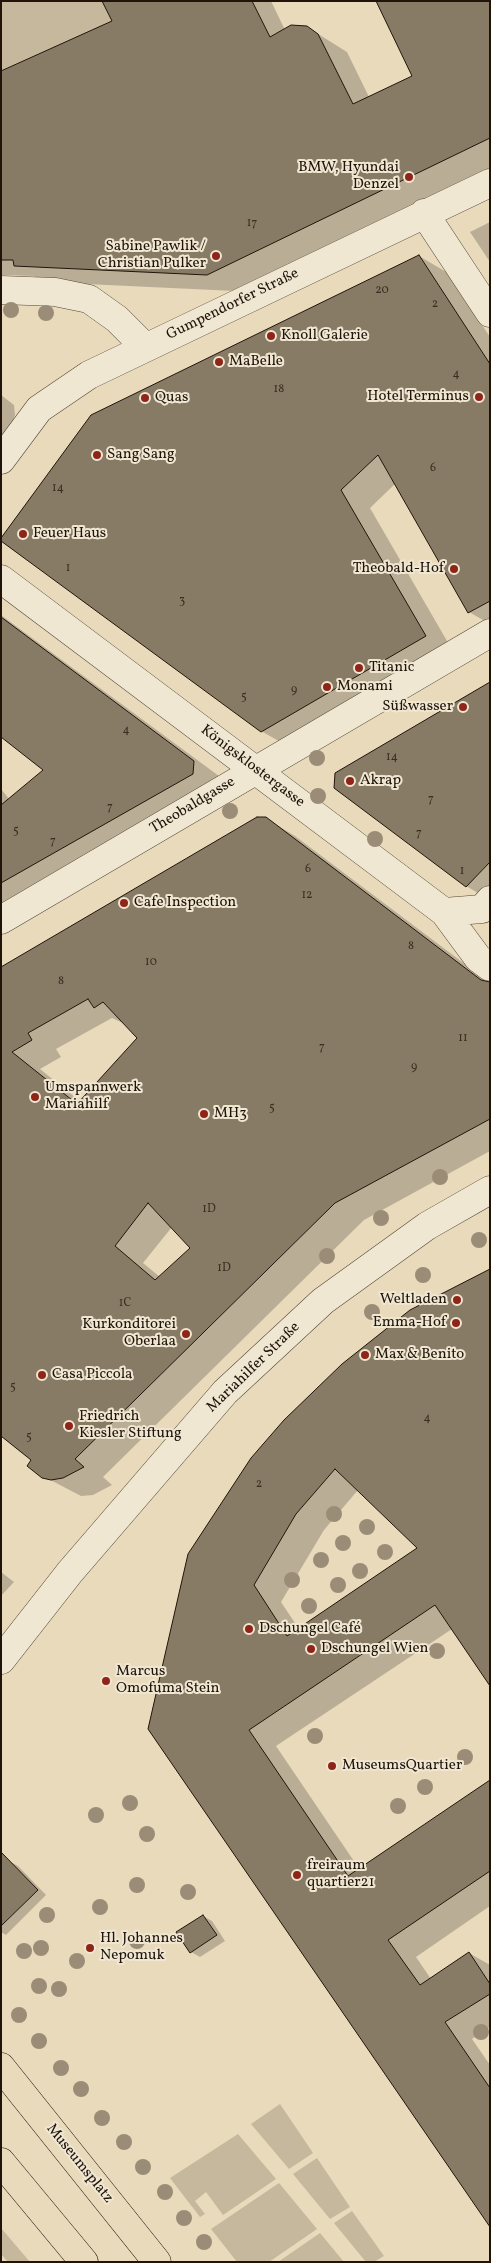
<!DOCTYPE html>
<meta charset="utf-8">
<style>
body{margin:0}
#map{position:relative;width:491px;height:2263px;overflow:hidden;background:#e8dabb;font-family:Vollkorn,serif}
canvas{display:block}
.frame{position:absolute;inset:0;border:2px solid #20140a;pointer-events:none}
</style>
<div id="map">
<canvas width="491" height="2263"></canvas>
<div class="frame"></div>
</div>
<script>
const ctx = document.querySelector('canvas').getContext('2d');
ctx.lineJoin = 'round';
function fill(path, color) {
  ctx.fillStyle = color;
  ctx.fill(path, 'evenodd');
}
function poly(rows) {
  const path = new Path2D();
  for (const r of rows) {
    path.moveTo(r[0], r[1]);
    for (let i = 2; i < r.length; i += 2) path.lineTo(r[i], r[i + 1]);
  }
  return path;
}
function strokePath(path, color, width, dash) {
  ctx.strokeStyle = color;
  ctx.lineWidth = width;
  ctx.lineCap = dash ? 'butt' : 'round';
  ctx.setLineDash(dash || []);
  ctx.stroke(path);
}
function drawText(font, color, halo, rows, align = 'center') {
  ctx.font = font + ' Vollkorn,serif';
  ctx.lineWidth = 4;
  ctx.setLineDash([]);
  ctx.textBaseline = 'middle';
  ctx.strokeStyle = halo;
  ctx.fillStyle = color;
  for (const [text, x, y, turn = 0] of rows) {
    ctx.save();
    ctx.translate(x, y);
    ctx.rotate((+turn || 0) * Math.PI / 180);
    ctx.textAlign = isNaN(turn) ? turn : align;
    if (halo) ctx.strokeText(text, 0, 0);
    ctx.fillText(text, 0, 0);
    ctx.restore();
  }
}
fill(poly([
 [1,1,102,1,116,28,102,26,1,71],
 [280,2104,313,2153,289,2169,251,2124],
 [238,2134,276,2179,223,2215,206,2192,195,2201,205,2214,200,2217,170,2178],
 [317,2158,350,2207,330,2219,293,2174],
 [279,2183,317,2229,269,2262,237,2262,211,2229],
 [352,2211,384,2256,374,2262,366,2262,334,2223],
 [1,2228,30,2262,8,2262,1,2254],
 [320,2233,344,2262,278,2262]
]), '#c6b89d');
fill(poly([
 [104,1,271,1,285,30,307,27,347,52,369,97,414,76,490,1,490,168,235,291,43,282,34,276,1,275,1,72,114,22],
 [490,222,490,262,470,232],
 [419,256,448,273,490,337,490,624,469,612,396,483,370,508,454,653,291,748,261,731,2,540],
 [1,395,14,405,15,415,12,424,1,438],
 [1,615,223,779,1,918,1,789,10,800,45,769,1,736],
 [490,684,490,900,466,886],
 [265,818,295,836,490,983,490,1151,364,1220,103,1477,112,1485,93,1495,81,1496,37,1473,32,1460,1,969],
 [112,1018,125,1024,139,1038,81,1102,40,1069,61,1057,56,1049],
 [172,1227,192,1248,160,1277,143,1263],
 [343,1365,452,1629,276,1746,360,1870,490,1782,490,1906,416,1957,431,1979,469,1953,490,1965,490,2027,472,2039,490,2065,490,2225,150,1728],
 [358,1490,418,1548,299,1629,281,1602,324,1530],
 [1,1572,14,1582,1,1596],
 [9,1861,18,1866,46,1895,6,1935,1,1932,1,1868],
 [203,1916,212,1921,225,1941,200,1957,191,1952,178,1933]
]), '#0003');
const building = poly([
 [102,1,252,1,270,37,291,25,307,26,318,34,353,104,412,76,376,1,490,1,490,138,207,275,14,266,13,260,1,260,1,71,112,21,102,1],
 [419,255,490,364,490,601,468,613,378,455,341,490,426,636,261,732,1,541,1,538,91,415,419,255],
 [1,617,194,761,193,774,1,883,1,805,43,770,1,737,1,617],
 [490,682,490,862,466,887,334,788,335,773,490,682],
 [257,817,266,817,481,980,490,982,490,1119,335,1203,75,1459,84,1467,63,1478,51,1480,42,1478,27,1466,31,1460,1,1436,1,967,257,817],
 [88,999,94,1008,103,1002,137,1038,77,1104,12,1052,32,1040,28,1033,88,999],
 [148,1203,190,1248,155,1280,115,1246,148,1203],
 [490,1269,490,1686,435,1605,249,1730,348,1876,490,1780,490,1871,388,1940,420,1985,469,1952,490,1984,490,1994,445,2022,490,2088,490,2227,148,1729,188,1554,251,1458,284,1420,342,1364,410,1310,490,1269],
 [335,1469,417,1548,287,1636,254,1585,296,1514,335,1469],
 [1,1852,38,1890,1,1926,1,1852],
 [203,1915,217,1935,190,1953,176,1932,203,1915]
]);
fill(building, '#887b66');
strokePath(building, '#20140a', 1);
const minor = poly([
 [424,213,490,313],
 [1,290,55,292,89,299,117,319,145,347],
 [1,460,39,409,89,375,490,183],
 [1,579,444,912,478,958,490,967],
 [444,912,482,909,490,900],
 [1,920,490,633],
 [1,1660,70,1572,225,1392,323,1301,427,1226,490,1190]
]);
const major = poly([
 [1,2067,157,2262],
 [1,2162,84,2262]
]);
strokePath(minor, '#524636', 29);
strokePath(major, '#20140a', 29);
strokePath(minor, '#f0e7d3', 28);
strokePath(major, '#e8dabb', 28);
ctx.fillStyle = '#9a8c76';
for (const [x, y] of [
 [11,310],
 [46,313],
 [317,758],
 [318,796],
 [230,811],
 [375,839],
 [440,1177],
 [381,1218],
 [479,1240],
 [327,1256],
 [423,1275],
 [372,1312],
 [334,1514],
 [367,1527],
 [343,1543],
 [385,1552],
 [321,1560],
 [360,1571],
 [292,1580],
 [338,1585],
 [309,1606],
 [437,1651],
 [315,1736],
 [465,1757],
 [425,1787],
 [130,1803],
 [398,1806],
 [96,1815],
 [147,1834],
 [137,1885],
 [188,1892],
 [100,1907],
 [47,1915],
 [137,1941],
 [41,1948],
 [24,1951],
 [77,1961],
 [39,1986],
 [59,1989],
 [19,2015],
 [481,2032],
 [39,2041],
 [61,2068],
 [81,2089],
 [102,2118],
 [124,2142],
 [143,2167],
 [165,2192],
 [184,2218],
 [204,2242]
]) {
  ctx.beginPath();
  ctx.arc(x, y, 8, 0, 2 * Math.PI);
  ctx.fill();
}
for (const [x, y, r, color] of [
 [409,177,5,"#8f2418"],
 [216,256,5,"#8f2418"],
 [271,336,5,"#8f2418"],
 [219,362,5,"#8f2418"],
 [479,397,5,"#8f2418"],
 [145,398,5,"#8f2418"],
 [97,455,5,"#8f2418"],
 [23,534,5,"#8f2418"],
 [454,569,5,"#8f2418"],
 [359,668,5,"#8f2418"],
 [327,687,5,"#8f2418"],
 [463,707,5,"#8f2418"],
 [350,781,5,"#8f2418"],
 [124,903,5,"#8f2418"],
 [35,1097,5,"#8f2418"],
 [204,1114,5,"#8f2418"],
 [457,1300,5,"#8f2418"],
 [456,1323,5,"#8f2418"],
 [186,1334,5,"#8f2418"],
 [365,1355,5,"#8f2418"],
 [42,1375,5,"#8f2418"],
 [69,1426,5,"#8f2418"],
 [249,1629,5,"#8f2418"],
 [311,1649,5,"#8f2418"],
 [106,1681,5,"#8f2418"],
 [332,1766,5,"#8f2418"],
 [297,1875,5,"#8f2418"],
 [90,1948,5,"#8f2418"]
]) {
  const dot = new Path2D();
  dot.arc(x, y, r, 0, 2 * Math.PI);
  ctx.fillStyle = color;
  ctx.fill(dot);
  strokePath(dot, '#f0e7d3', 2);
}
drawText('12px', '#3a2e21', null, [
 ["17",252,224],
 ["20",382,291],
 ["2",435,305],
 ["4",456,375],
 ["18",279,390],
 ["6",433,469],
 ["14",58,489],
 ["1",68,569],
 ["3",182,602],
 ["9",294,691],
 ["5",244,698],
 ["4",126,731],
 ["14",392,758],
 ["7",431,800],
 ["7",110,808],
 ["5",16,832],
 ["7",419,834],
 ["7",53,842],
 ["6",308,870],
 ["1",462,872],
 ["12",307,896],
 ["8",411,947],
 ["10",151,963],
 ["8",61,982],
 ["11",463,1039],
 ["7",322,1048],
 ["9",414,1068],
 ["5",272,1109],
 ["1D",209,1210],
 ["1D",224,1269],
 ["1C",125,1304],
 ["5",13,1388],
 ["4",427,1419],
 ["5",29,1438],
 ["2",259,1485]
]);
drawText('15px', '#20140a', '#f0e7d3', [
 ["BMW, Hyundai",399,168,"right"],
 ["Denzel",399,185,"right"],
 ["Sabine Pawlik /",206,247,"right"],
 ["Christian Pulker",206,264,"right"],
 ["Knoll Galerie",281,336],
 ["MaBelle",229,362],
 ["Hotel Terminus",469,397,"right"],
 ["Quas",155,398],
 ["Sang Sang",107,455],
 ["Feuer Haus",33,534],
 ["Theobald-Hof",444,569,"right"],
 ["Titanic",369,668],
 ["Monami",337,687],
 ["Süßwasser",453,707,"right"],
 ["Akrap",360,781],
 ["Cafe Inspection",134,903],
 ["Umspannwerk",45,1088],
 ["Mariahilf",45,1105],
 ["MH3",214,1114],
 ["Weltladen",447,1300,"right"],
 ["Emma-Hof",446,1323,"right"],
 ["Kurkonditorei",176,1325,"right"],
 ["Oberlaa",176,1342,"right"],
 ["Max & Benito",375,1355],
 ["Casa Piccola",52,1375],
 ["Friedrich",79,1417],
 ["Kiesler Stiftung",79,1434],
 ["Dschungel Café",259,1629],
 ["Dschungel Wien",321,1649],
 ["Marcus",116,1672],
 ["Omofuma Stein",116,1689],
 ["MuseumsQuartier",342,1766],
 ["freiraum",307,1866],
 ["quartier21",307,1883],
 ["Hl. Johannes",100,1939],
 ["Nepomuk",100,1956]
], 'left');
drawText('15px', '#20140a', '#f0e7d3', [
 ["Gumpendorfer Straße",233,305,-26],
 ["Königsklostergasse",252,767,37],
 ["Theobaldgasse",193,806,-31],
 ["Mariahilfer Straße",254,1368,-44],
 ["Museumsplatz",79,2164,51]
]);
</script>
